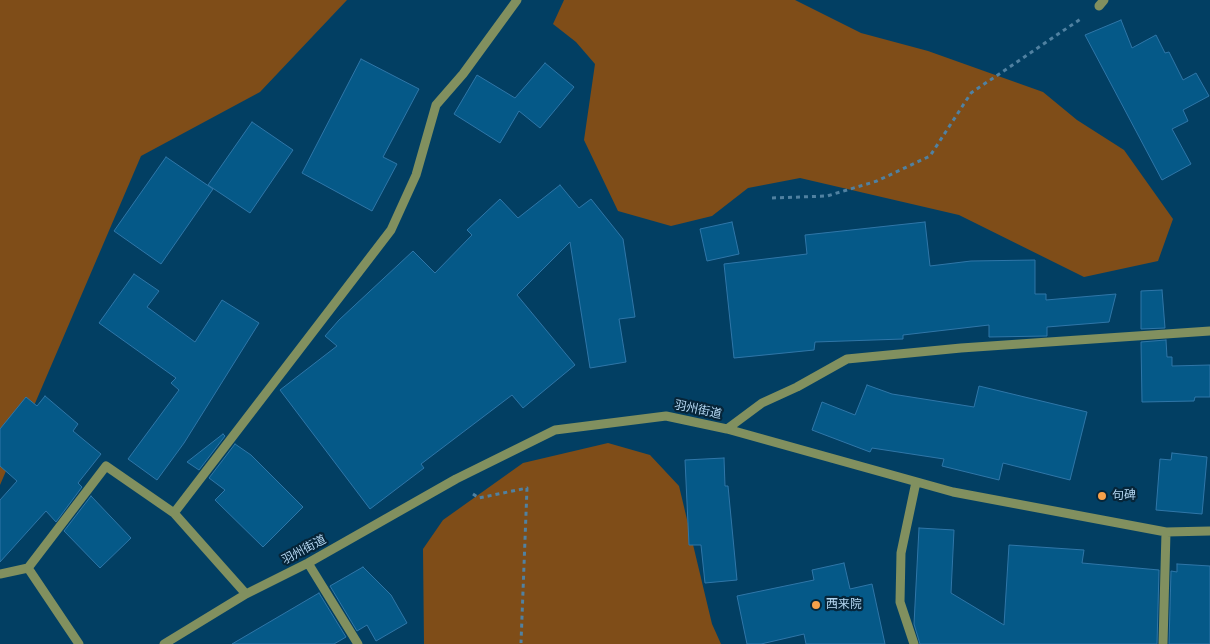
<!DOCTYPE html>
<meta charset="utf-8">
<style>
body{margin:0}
canvas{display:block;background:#023f63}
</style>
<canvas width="1210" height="644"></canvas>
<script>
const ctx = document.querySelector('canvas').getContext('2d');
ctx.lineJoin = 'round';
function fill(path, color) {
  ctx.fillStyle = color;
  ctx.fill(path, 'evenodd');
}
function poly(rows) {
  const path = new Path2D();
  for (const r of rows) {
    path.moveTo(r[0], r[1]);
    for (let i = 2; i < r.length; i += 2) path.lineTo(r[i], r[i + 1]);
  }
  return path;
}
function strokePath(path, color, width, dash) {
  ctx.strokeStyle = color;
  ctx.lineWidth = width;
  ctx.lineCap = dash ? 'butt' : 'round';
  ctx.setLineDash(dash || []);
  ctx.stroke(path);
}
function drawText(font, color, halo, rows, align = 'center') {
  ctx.font = font + ' "Noto Sans","Noto Sans JP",sans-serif';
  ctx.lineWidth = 4.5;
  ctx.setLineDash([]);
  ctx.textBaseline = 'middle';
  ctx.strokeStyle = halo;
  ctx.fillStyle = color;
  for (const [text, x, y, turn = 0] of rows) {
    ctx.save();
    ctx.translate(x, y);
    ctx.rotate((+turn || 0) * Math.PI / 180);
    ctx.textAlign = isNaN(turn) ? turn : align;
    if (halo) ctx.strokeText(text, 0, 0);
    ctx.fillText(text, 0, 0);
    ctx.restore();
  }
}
fill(poly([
 [0,0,347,0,260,92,141,156,0,485],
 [564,0,795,0,861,33,928,51,1043,92,1077,120,1124,150,1173,219,1158,261,1084,277,959,215,800,178,748,188,712,216,671,226,618,211,584,140,595,64,576,42,553,24],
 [608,443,650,455,679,486,712,624,721,644,424,644,423,549,443,520,523,463]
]), '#7f4d18');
const building = poly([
 [1121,20,1132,48,1156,35,1165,53,1169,52,1183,80,1196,73,1209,96,1183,110,1188,121,1172,129,1191,164,1162,180,1085,35,1121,20],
 [361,59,419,89,383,157,397,164,372,211,302,173,361,59],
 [545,63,574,87,540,128,519,111,500,143,454,114,477,75,515,98,545,63],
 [252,122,293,150,250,213,208,185,252,122],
 [166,157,213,189,161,264,114,231,166,157],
 [560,185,579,208,591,199,623,239,635,317,619,319,626,362,590,368,570,242,517,295,575,365,523,408,512,395,421,464,424,468,370,509,280,390,337,346,325,336,339,320,413,251,435,273,472,235,467,230,500,199,518,218,560,185],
 [732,222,739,254,707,261,700,229,732,222],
 [925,222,930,266,971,261,1035,260,1035,294,1046,294,1046,300,1116,294,1109,322,1047,327,1047,336,989,337,989,325,903,335,903,339,815,342,814,350,734,358,724,264,807,254,805,235,925,222],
 [134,274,159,291,147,307,195,342,222,300,259,323,184,443,157,480,128,459,179,390,171,383,176,378,99,323,134,274],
 [1162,290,1165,328,1141,329,1141,291,1162,290],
 [1166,340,1167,357,1172,357,1172,366,1210,365,1210,397,1195,397,1194,401,1142,402,1141,342,1166,340],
 [867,385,892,394,974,407,979,386,1087,412,1070,480,1003,463,999,480,942,466,944,459,872,448,870,452,812,430,822,402,855,415,867,385],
 [45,396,78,424,73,431,101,454,78,483,82,487,56,522,46,511,0,562,0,500,17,481,0,466,0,429,26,397,37,406,45,396],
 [223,434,225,436,199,470,187,462,223,434],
 [235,444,251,455,303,507,263,547,215,500,225,490,209,478,235,444],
 [1172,453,1207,457,1202,514,1156,510,1160,459,1171,460,1172,453],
 [724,458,725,486,728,486,737,580,705,583,701,545,689,545,685,460,724,458],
 [91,496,131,538,100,568,64,531,91,496],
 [919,528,954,530,951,593,1004,625,1009,545,1084,550,1082,563,1159,570,1157,644,920,644,914,624,919,528],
 [844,563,850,589,872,584,885,644,806,644,804,634,761,644,747,644,737,596,814,580,812,570,844,563],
 [1177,564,1210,566,1210,644,1169,644,1171,571,1177,572,1177,564],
 [363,567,391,595,407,623,376,641,367,625,357,631,330,586,363,567],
 [319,593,346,637,334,644,232,644,319,593]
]);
fill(building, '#055988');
strokePath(building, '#2f76a8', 1);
strokePath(poly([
 [772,198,827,196,877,181,930,156,971,93,1082,18],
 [473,494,479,498,527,488,521,643]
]), '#5081a1', 3, [4, 4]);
strokePath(poly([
 [1099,6,1104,0],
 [727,429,762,403,797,387,847,359,961,348,1210,331],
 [308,563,358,644],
 [28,568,79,644],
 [0,574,28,568,106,466,174,513],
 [246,594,174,513,391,230,416,175,436,105,463,74,517,0],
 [164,644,246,594,308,563,456,479,555,430,666,416,727,429,953,492,1166,532,1210,531],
 [914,644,900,602,901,553,916,482],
 [1163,644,1166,532]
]), '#81905f', 9);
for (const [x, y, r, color] of [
 [1102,496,5,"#f8a14a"],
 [816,605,5,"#f8a14a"]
]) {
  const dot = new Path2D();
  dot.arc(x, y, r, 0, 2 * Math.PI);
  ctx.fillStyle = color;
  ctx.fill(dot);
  strokePath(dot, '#062539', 2);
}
drawText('12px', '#b6d8f3', '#062539', [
 ["羽州街道",698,410,12],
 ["羽州街道",304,550,-28]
]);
drawText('12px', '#b6d8f3', '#062539', [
 ["句碑",1112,496],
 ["西来院",826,605]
], 'left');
</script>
